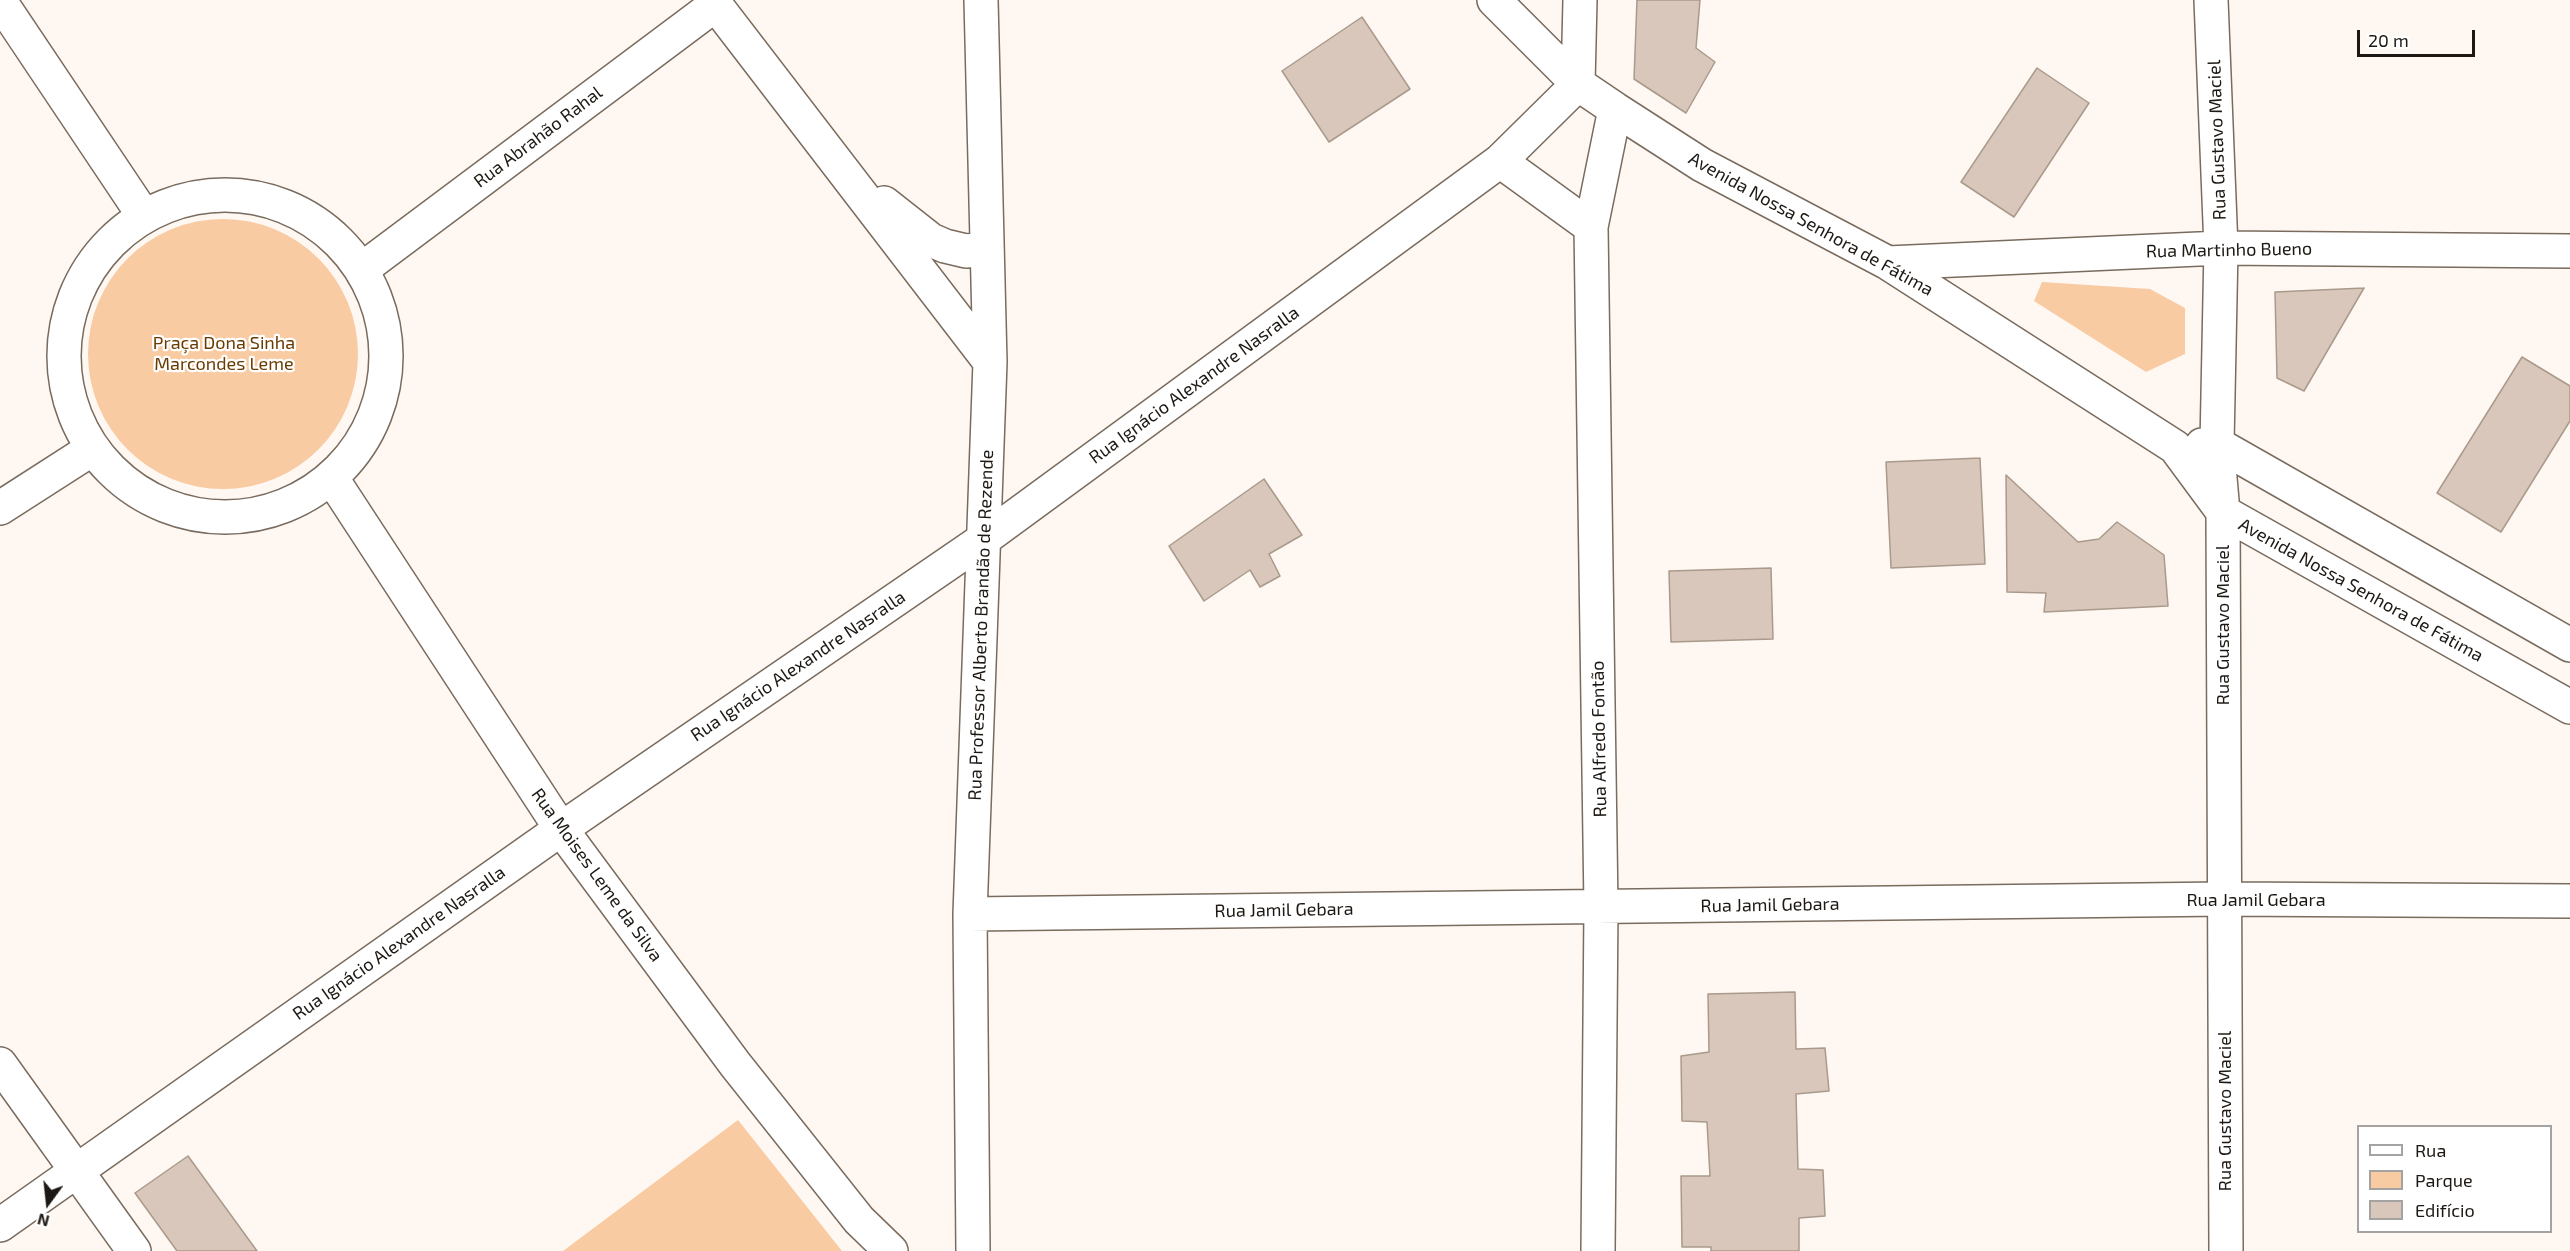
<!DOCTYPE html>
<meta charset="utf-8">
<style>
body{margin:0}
#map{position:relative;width:2570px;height:1251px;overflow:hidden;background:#fff8f2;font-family:"Exo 2",sans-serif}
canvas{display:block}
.legend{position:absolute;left:2357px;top:1125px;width:195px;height:108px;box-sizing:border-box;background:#fff;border:2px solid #a5a3a1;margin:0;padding:8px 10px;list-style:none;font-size:18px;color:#1d1813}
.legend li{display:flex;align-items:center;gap:12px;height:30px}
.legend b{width:30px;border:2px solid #a5a3a1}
.north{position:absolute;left:18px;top:1173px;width:60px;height:60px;-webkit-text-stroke:4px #fff;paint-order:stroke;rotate:195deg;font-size:16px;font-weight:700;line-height:24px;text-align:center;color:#1d1813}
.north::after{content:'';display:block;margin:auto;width:21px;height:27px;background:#1d1813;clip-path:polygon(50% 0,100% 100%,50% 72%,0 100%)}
.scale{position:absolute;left:2357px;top:30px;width:118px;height:27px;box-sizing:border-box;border:3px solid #1d1813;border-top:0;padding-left:8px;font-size:18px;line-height:21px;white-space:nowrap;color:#1d1813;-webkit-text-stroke:4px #fff;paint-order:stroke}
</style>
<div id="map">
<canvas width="2570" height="1251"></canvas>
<ul class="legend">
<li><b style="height:8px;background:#fff"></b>Rua</li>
<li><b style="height:16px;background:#f8cba3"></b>Parque</li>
<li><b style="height:16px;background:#d8c7ba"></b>Edifício</li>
</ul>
<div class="north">N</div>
<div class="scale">20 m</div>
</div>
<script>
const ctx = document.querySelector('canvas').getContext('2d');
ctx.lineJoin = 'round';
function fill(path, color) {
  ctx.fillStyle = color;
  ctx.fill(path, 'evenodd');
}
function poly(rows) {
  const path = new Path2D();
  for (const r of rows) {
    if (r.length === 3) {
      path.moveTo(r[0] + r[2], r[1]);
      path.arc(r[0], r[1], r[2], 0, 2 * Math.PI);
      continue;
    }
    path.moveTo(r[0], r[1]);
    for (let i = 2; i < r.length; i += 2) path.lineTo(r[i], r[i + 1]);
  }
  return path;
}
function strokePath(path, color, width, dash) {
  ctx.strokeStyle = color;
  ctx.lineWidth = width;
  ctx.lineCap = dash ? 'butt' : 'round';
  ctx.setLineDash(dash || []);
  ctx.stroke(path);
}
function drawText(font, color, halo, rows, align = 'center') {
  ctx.font = font + ' "Exo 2",sans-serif';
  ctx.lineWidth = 4.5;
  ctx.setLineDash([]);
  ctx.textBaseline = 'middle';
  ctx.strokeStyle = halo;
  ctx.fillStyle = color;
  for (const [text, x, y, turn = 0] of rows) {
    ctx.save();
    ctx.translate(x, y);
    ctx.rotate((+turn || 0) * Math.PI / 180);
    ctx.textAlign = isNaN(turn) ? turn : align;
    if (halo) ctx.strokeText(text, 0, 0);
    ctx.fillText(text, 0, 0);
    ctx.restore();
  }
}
fill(poly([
 [223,354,135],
 [2042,282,2150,289,2185,308,2185,354,2146,372,2034,301],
 [738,1120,842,1251,563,1251]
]), '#f8cba3');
const building = poly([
 [1637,0,1700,0,1696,48,1715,62,1686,113,1634,79,1637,0],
 [1362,17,1410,89,1329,142,1282,71,1362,17],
 [2037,68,2089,103,2014,217,1961,182,2037,68],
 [2364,288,2304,391,2277,378,2275,292,2364,288],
 [2522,357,2570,386,2570,421,2501,532,2437,493,2522,357],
 [1980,458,1985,564,1891,568,1886,462,1980,458],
 [2006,475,2078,542,2099,539,2117,522,2164,555,2168,606,2044,612,2046,593,2007,592,2006,475],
 [1264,479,1302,535,1269,554,1280,576,1260,587,1250,570,1204,601,1169,546,1264,479],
 [1771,568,1773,639,1671,642,1669,571,1771,568],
 [1795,992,1796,1049,1825,1048,1829,1091,1796,1094,1798,1169,1823,1170,1825,1216,1799,1218,1799,1251,1711,1251,1711,1247,1682,1247,1681,1176,1710,1176,1707,1122,1682,1121,1681,1056,1709,1052,1708,994,1795,992],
 [188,1156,257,1251,177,1251,135,1193,188,1156]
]);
fill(building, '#d8c7ba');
strokePath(building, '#a99a8c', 1.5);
const minor = poly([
 [712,0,990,362],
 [1494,0,1578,84,1615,109,1702,165,1888,263,2175,447,2223,512,2570,707],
 [2211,0,2221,248,2217,444,2223,512,2226,1251],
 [0,1,144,216],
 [1500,161,1591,227],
 [225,356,161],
 [884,203,931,240,945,246,966,251,987,249],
 [1888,263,2221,248,2570,251],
 [361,270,715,5],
 [2202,445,2217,444,2570,645],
 [331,477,561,829,735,1064,859,1220,891,1251],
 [0,508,92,449],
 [970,914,2223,899,2570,901],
 [0,1064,134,1251],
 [0,1225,561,829,984,539,1500,161,1578,84,1580,0],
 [973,1251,970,914,990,362,981,0],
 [1598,1251,1601,907,1591,227,1615,109]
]);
strokePath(minor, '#796b5e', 36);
strokePath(minor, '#fff', 33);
drawText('18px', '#1d1813', '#fff', [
 ["Rua Abrahão Rahal",538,137,-37],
 ["Rua Gustavo Maciel",2217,140,-92],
 ["Avenida Nossa Senhora de Fátima",1811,224,29],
 ["Rua Martinho Bueno",2229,250,-1],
 ["Rua Ignácio Alexandre Nasralla",1194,385,-36],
 ["Avenida Nossa Senhora de Fátima",2361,590,29],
 ["Rua Professor Alberto Brandão de Rezende",981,625,-88],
 ["Rua Gustavo Maciel",2223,625,-90],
 ["Rua Ignácio Alexandre Nasralla",798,666,-34],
 ["Rua Alfredo Fontão",1599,739,-91],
 ["Rua Moises Leme da Silva",597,875,54],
 ["Rua Jamil Gebara",2256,900],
 ["Rua Jamil Gebara",1770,905,-1],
 ["Rua Jamil Gebara",1284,910,-1],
 ["Rua Ignácio Alexandre Nasralla",399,943,-35],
 ["Rua Gustavo Maciel",2225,1111,-90]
]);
drawText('18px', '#693b02', '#fff', [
 ["Praça Dona Sinha",224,343],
 ["Marcondes Leme",224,364]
]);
</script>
